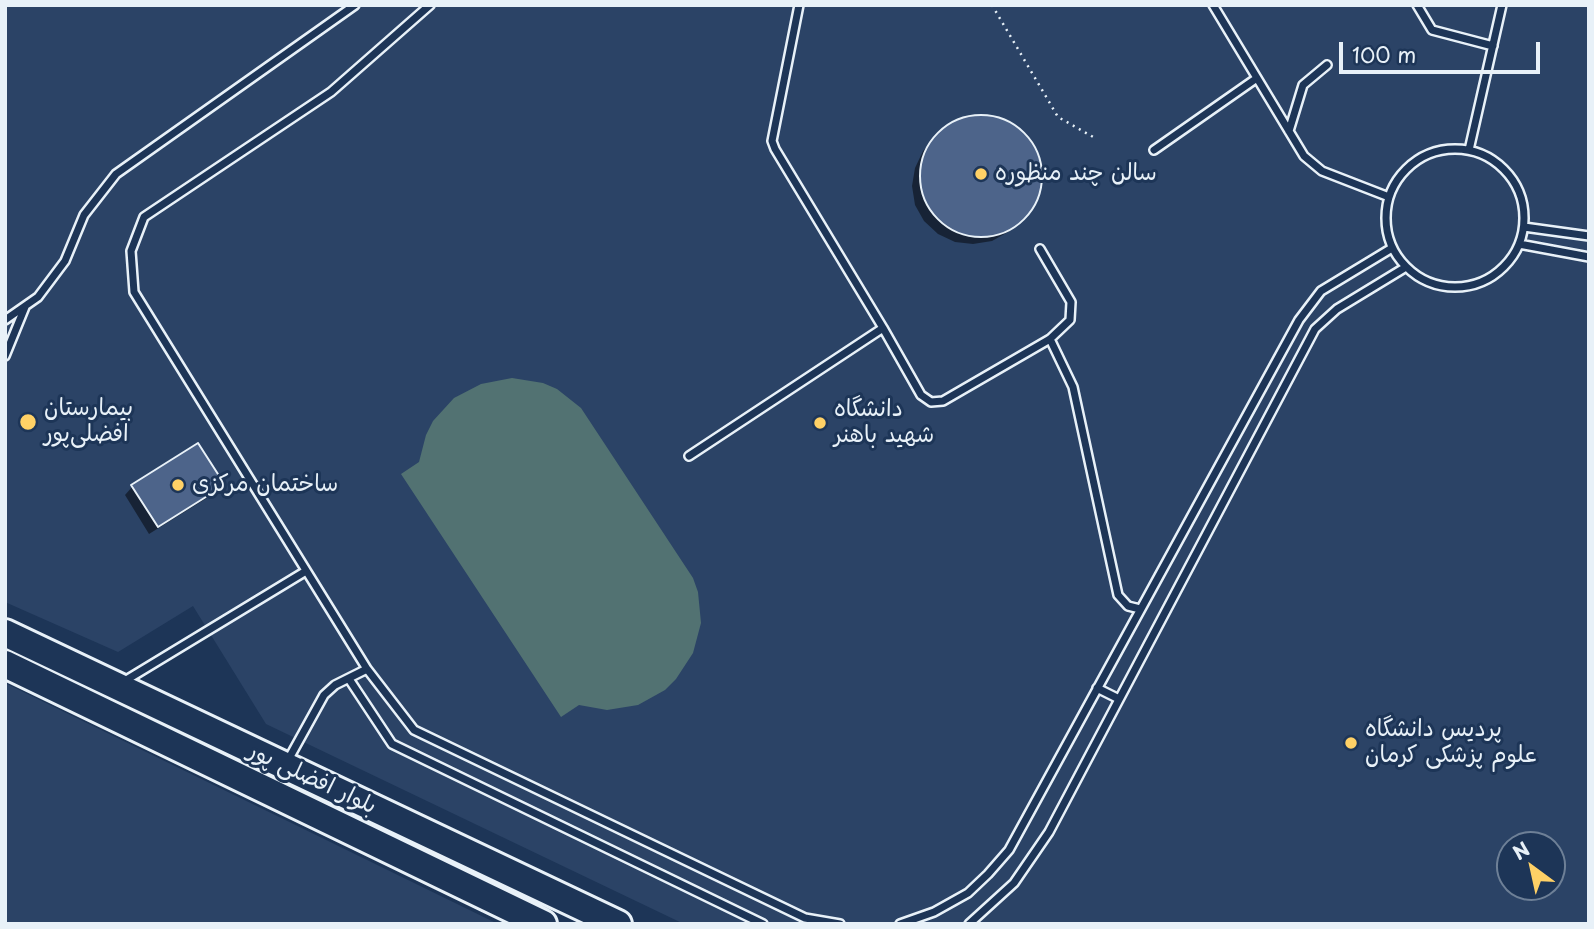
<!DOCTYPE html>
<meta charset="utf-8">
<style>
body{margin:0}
#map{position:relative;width:1594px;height:929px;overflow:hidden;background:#1d3557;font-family:"Playpen Sans",sans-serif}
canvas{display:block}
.frame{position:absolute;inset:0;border:7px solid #e8f1f8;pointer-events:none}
.north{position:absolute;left:1496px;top:831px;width:70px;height:70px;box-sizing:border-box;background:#1d3557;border:2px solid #6e8097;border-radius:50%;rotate:327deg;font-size:19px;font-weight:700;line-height:28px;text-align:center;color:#e8f1f8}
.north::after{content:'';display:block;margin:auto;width:24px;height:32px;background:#ffd166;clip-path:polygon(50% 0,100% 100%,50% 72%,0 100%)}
.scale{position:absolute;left:1339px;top:42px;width:201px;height:32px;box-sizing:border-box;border:4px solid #e8f1f8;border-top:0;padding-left:9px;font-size:21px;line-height:24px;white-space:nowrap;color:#e8f1f8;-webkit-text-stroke:5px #1d3557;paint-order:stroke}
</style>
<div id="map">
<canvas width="1594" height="929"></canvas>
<div class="frame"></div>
<div class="north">N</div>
<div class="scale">100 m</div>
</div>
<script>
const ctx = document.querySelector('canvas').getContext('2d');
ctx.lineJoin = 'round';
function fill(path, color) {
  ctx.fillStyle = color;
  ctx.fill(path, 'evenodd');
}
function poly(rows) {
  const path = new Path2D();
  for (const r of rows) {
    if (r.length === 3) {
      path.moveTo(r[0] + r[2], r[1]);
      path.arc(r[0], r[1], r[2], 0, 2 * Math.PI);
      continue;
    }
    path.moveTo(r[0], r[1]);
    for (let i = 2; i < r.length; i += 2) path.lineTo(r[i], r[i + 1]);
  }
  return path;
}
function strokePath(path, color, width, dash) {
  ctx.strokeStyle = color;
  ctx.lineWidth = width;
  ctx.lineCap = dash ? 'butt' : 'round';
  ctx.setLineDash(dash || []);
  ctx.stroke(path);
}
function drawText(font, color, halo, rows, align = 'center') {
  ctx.font = font + ' "Playpen Sans","Playpen Sans Arabic",sans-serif';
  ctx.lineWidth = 6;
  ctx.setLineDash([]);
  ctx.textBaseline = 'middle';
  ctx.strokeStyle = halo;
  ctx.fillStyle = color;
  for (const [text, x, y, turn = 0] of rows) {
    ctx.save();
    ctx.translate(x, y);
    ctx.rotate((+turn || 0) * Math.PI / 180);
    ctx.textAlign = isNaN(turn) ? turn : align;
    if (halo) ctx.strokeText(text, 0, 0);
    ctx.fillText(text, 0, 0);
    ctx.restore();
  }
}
fill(poly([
 [5,5,1589,5,1589,924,684,924,266,724,193,606,118,652,5,602],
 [1510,845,1552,845,1552,887,1510,887],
 [5,683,498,924,5,924]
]), '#2b4366');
fill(poly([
 [512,378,543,383,557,389,581,408,693,578,698,592,701,623,693,653,676,679,665,690,638,705,607,710,579,705,561,717,401,474,419,462,426,435,433,421,454,398,481,384]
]), '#527272');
fill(poly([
 [986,117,1005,122,1022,134,1034,150,1040,170,1038,191,1030,209,1008,232,992,241,973,244,955,242,938,234,924,221,915,205,912,186,915,168,923,151,946,127,965,119],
 [223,485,215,493,149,534,125,495,132,487]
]), '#0007');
const building = poly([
 [981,176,61],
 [198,443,225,485,158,527,131,485,198,443]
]);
fill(building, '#4d648a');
strokePath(building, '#e8f1f8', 2);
const lane = poly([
 [799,5,772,141,775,149,883,328,921,395,931,402,943,401,1050,339,1070,320,1071,302,1040,249],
 [1213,5,1304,156,1322,171,1389,197],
 [1417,5,1432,30,1493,46],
 [1289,131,1303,85,1327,65],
 [1455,218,69],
 [1154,150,1257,78],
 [1469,150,1502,5],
 [1524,227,1589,236],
 [1519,244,1589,257],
 [5,320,38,297,65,261,84,215,116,174,355,5],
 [1050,339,1073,387,1118,595,1128,606,1140,609],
 [5,356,25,307],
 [689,456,883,328],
 [367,669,414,730,805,918,840,924],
 [349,679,392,744,763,924],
 [123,682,306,571],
 [1097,688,1119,699],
 [287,762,324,695,335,685,367,669,134,292,131,251,144,217,331,92,430,5],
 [900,924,934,912,968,893,988,874,1009,850,1299,320,1321,291,1392,248],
 [969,924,1014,883,1049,832,1315,329,1337,309,1406,267]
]);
const highway = poly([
 [5,633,618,924],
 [5,664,543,924]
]);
strokePath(lane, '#e8f1f8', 12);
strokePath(highway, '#e8f1f8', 32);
strokePath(poly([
 [992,5,1058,117,1095,138]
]), '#e8f1f8', 2.5, [2, 5]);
strokePath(lane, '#1d3557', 7);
strokePath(highway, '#1d3557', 26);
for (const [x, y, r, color] of [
 [981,174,7,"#ffd166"],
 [28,422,9,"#ffd166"],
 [820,423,7,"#ffd166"],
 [178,485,7,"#ffd166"],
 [1351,743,7,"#ffd166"]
]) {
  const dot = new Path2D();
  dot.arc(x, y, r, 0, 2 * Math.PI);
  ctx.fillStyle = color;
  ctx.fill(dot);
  strokePath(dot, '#1d3557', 2.5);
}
drawText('23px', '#e8f1f8', '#1d3557', [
 ["سالن چند منظوره",995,174],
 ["بیمارستان",44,409],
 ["افضلی‌پور",44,435],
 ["دانشگاه",834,410],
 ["شهید باهنر",834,436],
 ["ساختمان مرکزی",192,485],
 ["پردیس دانشگاه",1365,730],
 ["علوم پزشکی کرمان",1365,756]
], 'left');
drawText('23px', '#e8f1f8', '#1d3557', [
 ["بلوار افضلی پور",312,779,25]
]);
</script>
